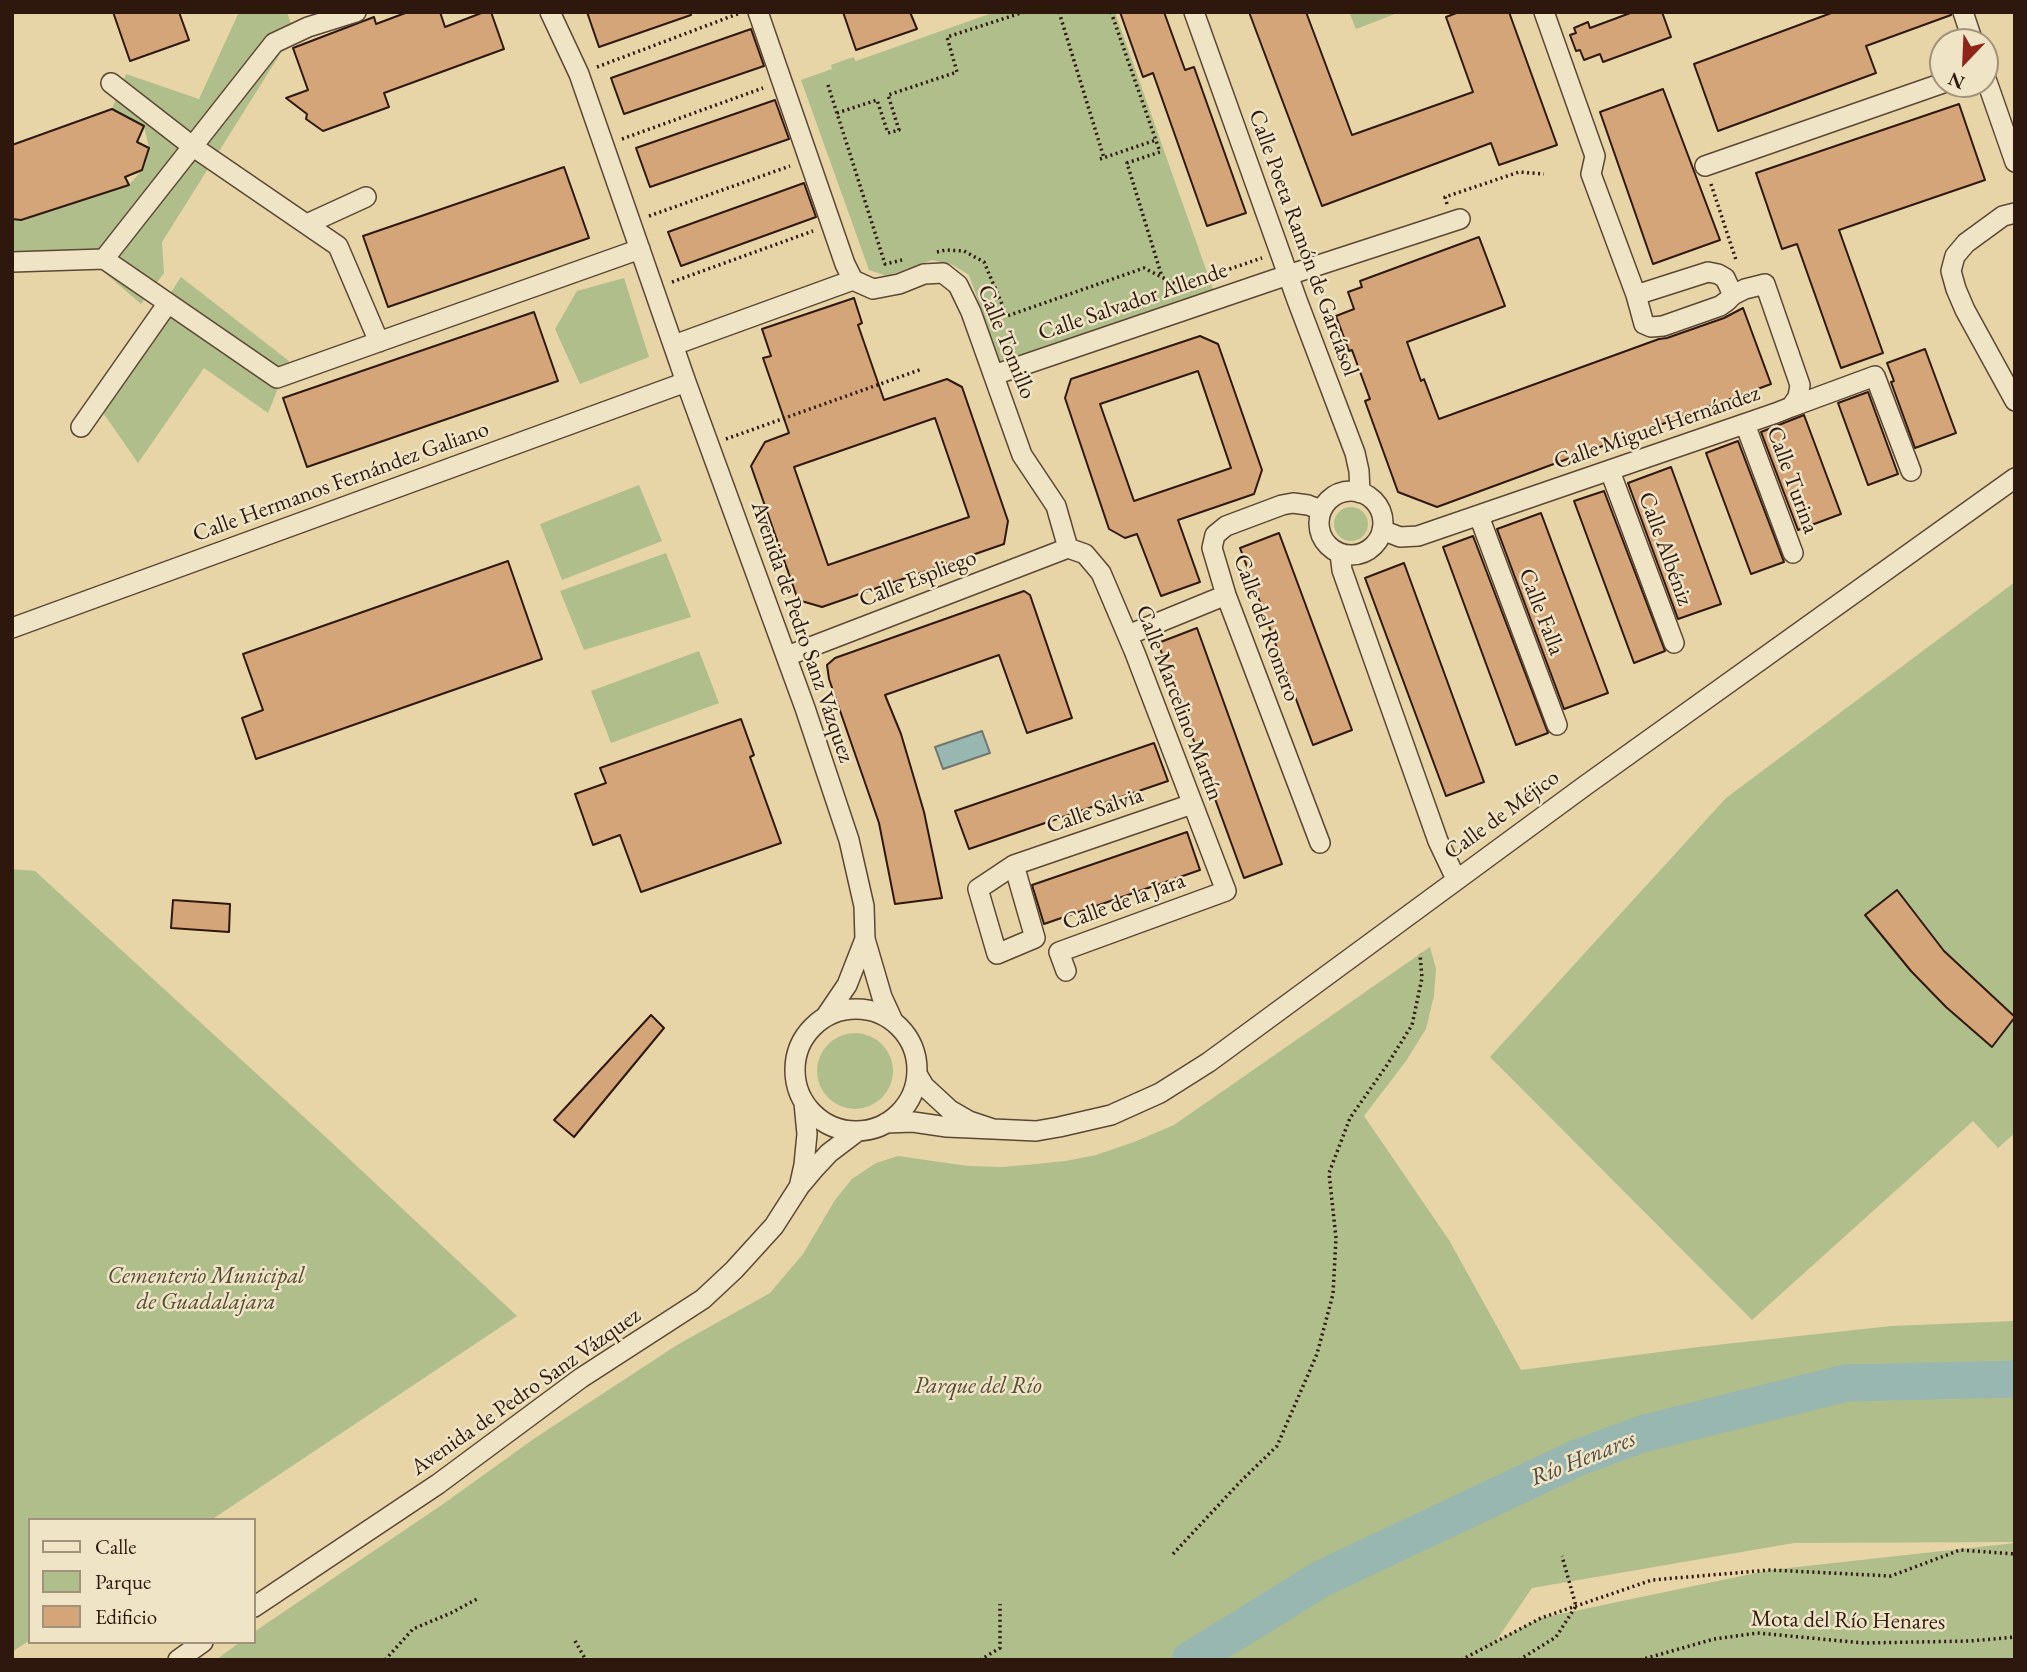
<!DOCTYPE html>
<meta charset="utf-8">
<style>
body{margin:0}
#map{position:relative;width:2027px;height:1672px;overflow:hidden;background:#e7d5a8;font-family:"EB Garamond",serif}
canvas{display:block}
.frame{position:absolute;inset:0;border:14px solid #2e180e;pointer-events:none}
.legend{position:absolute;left:28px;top:1518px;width:228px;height:126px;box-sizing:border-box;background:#efe4c6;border:2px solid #a2927c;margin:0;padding:9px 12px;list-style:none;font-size:21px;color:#2e180e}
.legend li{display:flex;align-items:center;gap:14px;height:35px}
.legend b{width:35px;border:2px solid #a2927c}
.north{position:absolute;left:1929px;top:28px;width:70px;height:70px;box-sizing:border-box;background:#efe4c6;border:2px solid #a2927c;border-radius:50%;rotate:203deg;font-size:19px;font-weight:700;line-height:28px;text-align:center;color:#2e180e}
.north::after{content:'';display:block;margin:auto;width:24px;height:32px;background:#8f2418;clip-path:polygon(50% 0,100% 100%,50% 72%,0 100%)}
</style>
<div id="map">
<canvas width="2027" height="1672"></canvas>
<div class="frame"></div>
<ul class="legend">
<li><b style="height:9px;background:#efe4c6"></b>Calle</li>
<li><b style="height:19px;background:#b0be8b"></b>Parque</li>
<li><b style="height:19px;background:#d5a57a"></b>Edificio</li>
</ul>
<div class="north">N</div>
</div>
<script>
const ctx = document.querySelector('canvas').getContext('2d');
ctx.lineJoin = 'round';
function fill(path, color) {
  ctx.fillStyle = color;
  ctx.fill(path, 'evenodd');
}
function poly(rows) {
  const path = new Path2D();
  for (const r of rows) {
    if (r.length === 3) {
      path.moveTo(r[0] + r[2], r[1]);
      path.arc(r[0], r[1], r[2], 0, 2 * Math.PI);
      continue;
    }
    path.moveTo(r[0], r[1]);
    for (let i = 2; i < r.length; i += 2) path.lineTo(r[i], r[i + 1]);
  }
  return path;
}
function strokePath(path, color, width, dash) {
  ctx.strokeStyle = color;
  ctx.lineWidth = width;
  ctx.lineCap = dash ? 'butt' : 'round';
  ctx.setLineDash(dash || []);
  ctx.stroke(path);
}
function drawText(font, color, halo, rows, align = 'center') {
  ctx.font = font + ' "EB Garamond",serif';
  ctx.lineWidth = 5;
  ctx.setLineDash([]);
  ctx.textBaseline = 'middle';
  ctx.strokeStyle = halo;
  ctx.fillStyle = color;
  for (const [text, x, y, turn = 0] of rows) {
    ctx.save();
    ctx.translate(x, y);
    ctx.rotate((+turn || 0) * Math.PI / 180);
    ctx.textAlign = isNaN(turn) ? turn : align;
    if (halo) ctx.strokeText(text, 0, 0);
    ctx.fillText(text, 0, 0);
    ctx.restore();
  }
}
fill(poly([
 [239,12,287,12,292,27,287,43,162,242,164,273,141,304,98,267,12,269,12,219,21,220,129,185,142,170,149,148,144,126,112,109,126,74,199,99],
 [995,12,1115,12,1214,292,1001,366,969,275,953,265,932,260,887,276,869,270,801,80,832,69,831,65,853,57,856,61],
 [1349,12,1400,12,1356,29],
 [181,277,289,361,268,413,204,368,138,463,97,404],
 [624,278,649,357,580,384,555,329,577,291],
 [639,485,662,541,562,580,540,524],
 [1351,524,17],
 [666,553,691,617,584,650,560,591],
 [2015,582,2015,1133,1998,1148,1973,1121,1752,1320,1490,1057,1726,798],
 [699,651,719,703,611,743,591,691],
 [12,869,35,871,329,1140,517,1316,211,1520,30,1520,30,1640,12,1652],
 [1430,947,1436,969,1434,996,1426,1029,1406,1061,1364,1116,1449,1240,1521,1370,1698,1347,1891,1326,2015,1321,2015,1542,1794,1543,1532,1588,1496,1641,1541,1618,1770,1570,2015,1543,2015,1660,216,1660,240,1642,254,1642,254,1632,446,1502,535,1438,677,1345,770,1293,803,1254,835,1200,852,1179,876,1163,898,1156,968,1166,1002,1167,1036,1164,1065,1161,1096,1155,1134,1142,1174,1125],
 [855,1071,38]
]), '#b0be8b');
const water = poly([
 [982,731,990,753,943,769,935,747,982,731]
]);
fill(water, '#98b7b0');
strokePath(water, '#6e776f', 2);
strokePath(poly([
 [1190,1660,1321,1579,1577,1458,1642,1434,1846,1383,2015,1379]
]), '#98b7b0', 37);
const building = poly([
 [113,12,179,12,189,40,130,61,113,12],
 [408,12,440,12,445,27,484,12,491,12,504,49,384,93,389,107,323,131,306,119,307,114,286,98,308,90,293,48,374,17,376,24,408,12],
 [587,12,691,12,691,15,599,47,587,12],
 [843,12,910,12,917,29,856,50,843,12],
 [1120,12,1164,12,1185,70,1194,67,1246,213,1207,226,1153,73,1143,77,1120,12],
 [1249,12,1306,12,1352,135,1473,92,1446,17,1459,12,1509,12,1557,145,1499,165,1491,143,1322,206,1249,12],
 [1633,12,1662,12,1671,37,1603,62,1600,54,1584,60,1580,50,1576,51,1570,35,1576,33,1574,28,1588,22,1590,28,1633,12],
 [1834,12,1951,12,1951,15,1866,46,1876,73,1718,131,1694,64,1834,12],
 [751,29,764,66,624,114,611,78,751,29],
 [1663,89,1720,240,1653,264,1600,112,1663,89],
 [775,100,789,139,650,187,636,148,775,100],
 [1959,104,1985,180,1839,230,1883,353,1841,368,1797,244,1782,249,1756,173,1959,104],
 [112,109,144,126,137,142,149,148,142,170,125,177,129,185,21,220,12,219,12,145,112,109],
 [564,167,589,238,388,307,363,236,564,167],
 [804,183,816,217,681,266,668,232,804,183],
 [1479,237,1505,306,1407,342,1421,381,1424,379,1439,419,1659,339,1667,338,1724,318,1743,308,1771,384,1437,507,1398,492,1365,401,1370,399,1352,350,1349,351,1336,316,1354,309,1348,292,1362,287,1360,281,1479,237],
 [854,298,862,323,858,325,884,400,947,379,962,387,1008,521,1004,544,822,607,798,600,751,466,765,442,789,433,763,358,771,356,762,329,854,298],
 [935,418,969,517,828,565,794,467,935,418],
 [534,312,558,381,307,467,283,398,534,312],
 [1200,336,1218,344,1262,470,1254,494,1178,520,1200,582,1161,596,1137,534,1125,538,1109,529,1065,398,1071,379,1200,336],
 [1198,371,1231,468,1134,501,1100,404,1198,371],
 [1925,349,1956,433,1915,448,1891,382,1894,381,1887,363,1925,349],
 [1868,392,1898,474,1868,485,1838,403,1868,392],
 [1804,415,1841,514,1798,530,1761,432,1804,415],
 [1738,441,1784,562,1751,574,1706,453,1738,441],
 [1671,467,1721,604,1678,619,1628,483,1671,467],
 [1604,491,1665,651,1634,663,1574,501,1604,491],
 [1541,513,1608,693,1564,709,1497,529,1541,513],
 [1279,533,1352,730,1313,745,1240,548,1279,533],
 [1473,536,1548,733,1516,745,1443,547,1473,536],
 [508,561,542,659,256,759,242,718,263,710,243,654,508,561],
 [1404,563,1484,782,1446,796,1365,578,1404,563],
 [1024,591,1030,595,1072,718,1027,733,999,655,885,695,901,734,924,812,942,898,895,904,879,823,829,679,827,665,835,658,1024,591],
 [1197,628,1282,864,1244,878,1158,643,1197,628],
 [741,719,754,755,750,757,781,843,641,892,620,835,593,845,575,794,606,783,600,768,741,719],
 [1154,743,1168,781,969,849,955,811,1154,743],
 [1187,832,1200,870,1044,924,1032,885,1187,832],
 [1897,890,1944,951,2015,1017,1992,1047,1946,1007,1911,971,1865,915,1897,890],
 [173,900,230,904,229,932,171,928,173,900],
 [651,1015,664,1028,574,1137,554,1120,651,1015]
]);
fill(building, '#d5a57a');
strokePath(building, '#2e180e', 2);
const minor = poly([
 [550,12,579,74,686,382,805,708,849,840,864,906,865,939,882,997,893,1021],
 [758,12,845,264,853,280,873,289,899,284,924,274,943,273,958,285,971,312,1022,455,1056,506,1068,548],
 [1194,12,1297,300,1355,453,1359,471,1360,493],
 [1544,12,1595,156,1591,174,1636,295,1644,324,1651,327,1663,326,1720,306,1727,301,1733,295,1725,278,1718,274,1708,272,1636,295],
 [1963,12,1973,42],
 [1985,76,2015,162],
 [111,83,192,146,338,246,379,342],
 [1705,166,1943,83],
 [2015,213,2003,216,1966,243,1955,256,1951,271,1956,289,1965,310,2015,401],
 [307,224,366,197],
 [12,262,104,259],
 [168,303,277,378,640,249],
 [674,345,853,280],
 [994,375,1273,280,1460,219],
 [1791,407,1875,376,1911,471],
 [1745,424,1793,553],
 [81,427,168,303,104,259,274,43,308,27,356,12],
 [1610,471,1674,643],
 [1351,523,32],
 [1479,516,1557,725],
 [1382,530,1400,537,1418,536,1776,413,1791,407,1798,397,1800,385,1765,284,1745,289,1733,295],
 [1340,554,1342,570,1438,841,1456,879],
 [12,628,686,382],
 [1128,635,1226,595],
 [787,656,1068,548],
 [1320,843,1226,595,1212,548,1215,535,1226,526,1282,505,1293,503,1308,505,1321,510],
 [1014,865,978,889,997,954,1035,938,1014,865,1192,804],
 [1066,971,1059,952,1226,891,1135,653,1101,573,1085,554,1068,548],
 [856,1070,61],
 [826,1016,847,985,865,939],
 [886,1123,913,1122,947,1127,993,1129,969,1121,950,1110,924,1086,917,1074],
 [993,1129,1036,1131,1059,1127,1111,1115,1160,1093,1209,1062,1586,785,2015,478],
 [800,1183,804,1165,807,1134,804,1103],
 [254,1607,438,1484,581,1378,703,1299,734,1270,774,1226,799,1187,815,1168,829,1153,858,1131],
 [178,1660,203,1642]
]);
strokePath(minor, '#5c4734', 22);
strokePath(poly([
 [1059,12,1104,158],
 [1111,12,1160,152,1127,163,1162,277],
 [597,67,740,13],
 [828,85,885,264,902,260],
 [837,113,877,100,888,133,899,130,888,95,957,72,947,37,1024,12],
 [622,139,763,88],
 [1100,159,1156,140],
 [1711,184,1736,260],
 [1447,204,1445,197,1519,172,1544,174],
 [649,216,790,166],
 [937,252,946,250,964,251,984,262,1007,316,1144,268,1179,286,1262,258],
 [672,282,813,231],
 [726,439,922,369],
 [1173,1554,1240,1482,1277,1446,1317,1354,1333,1294,1336,1238,1329,1173,1350,1118,1387,1065,1412,1025,1422,978,1420,954],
 [575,1641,586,1660],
 [385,1660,413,1629,451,1613,477,1599],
 [980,1660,1000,1648,1000,1604],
 [1461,1660,1541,1618,1652,1580,1770,1570,1891,1576,1960,1550,2015,1554],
 [1519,1660,1556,1637,1576,1606,1562,1556],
 [1640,1660,1714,1639,1757,1633,1864,1643,1970,1641,2015,1637]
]), '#2e180e', 3.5, [2, 3.5]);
strokePath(minor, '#efe4c6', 19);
drawText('23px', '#2e180e', '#efe4c6', [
 ["Calle Poeta Ramón de Garcíasol",1303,243,70],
 ["Calle Salvador Allende",1133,302,-19],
 ["Calle Tomillo",1006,342,68],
 ["Calle Miguel Hernández",1657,428,-19],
 ["Calle Turina",1792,480,70],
 ["Calle Hermanos Fernández Galiano",341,482,-20],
 ["Calle Albéniz",1665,549,70],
 ["Calle Espliego",918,579,-21],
 ["Calle Falla",1541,612,69],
 ["Calle del Romero",1266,628,70],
 ["Avenida de Pedro Sanz Vázquez",802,632,71],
 ["Calle Marcelino Martín",1179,703,69],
 ["Calle Salvia",1095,811,-19],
 ["Calle de Méjico",1502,815,-36],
 ["Calle de la Jara",1124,902,-20],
 ["Avenida de Pedro Sanz Vázquez",526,1392,-35],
 ["Mota del Río Henares",1848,1621,1]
]);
drawText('italic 23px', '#554a34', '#efe4c6', [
 ["Cementerio Municipal",206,1277],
 ["de Guadalajara",206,1303],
 ["Parque del Río",978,1387]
]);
drawText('italic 24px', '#4e483f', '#efe4c6', [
 ["Río Henares",1583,1459,-22]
]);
</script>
